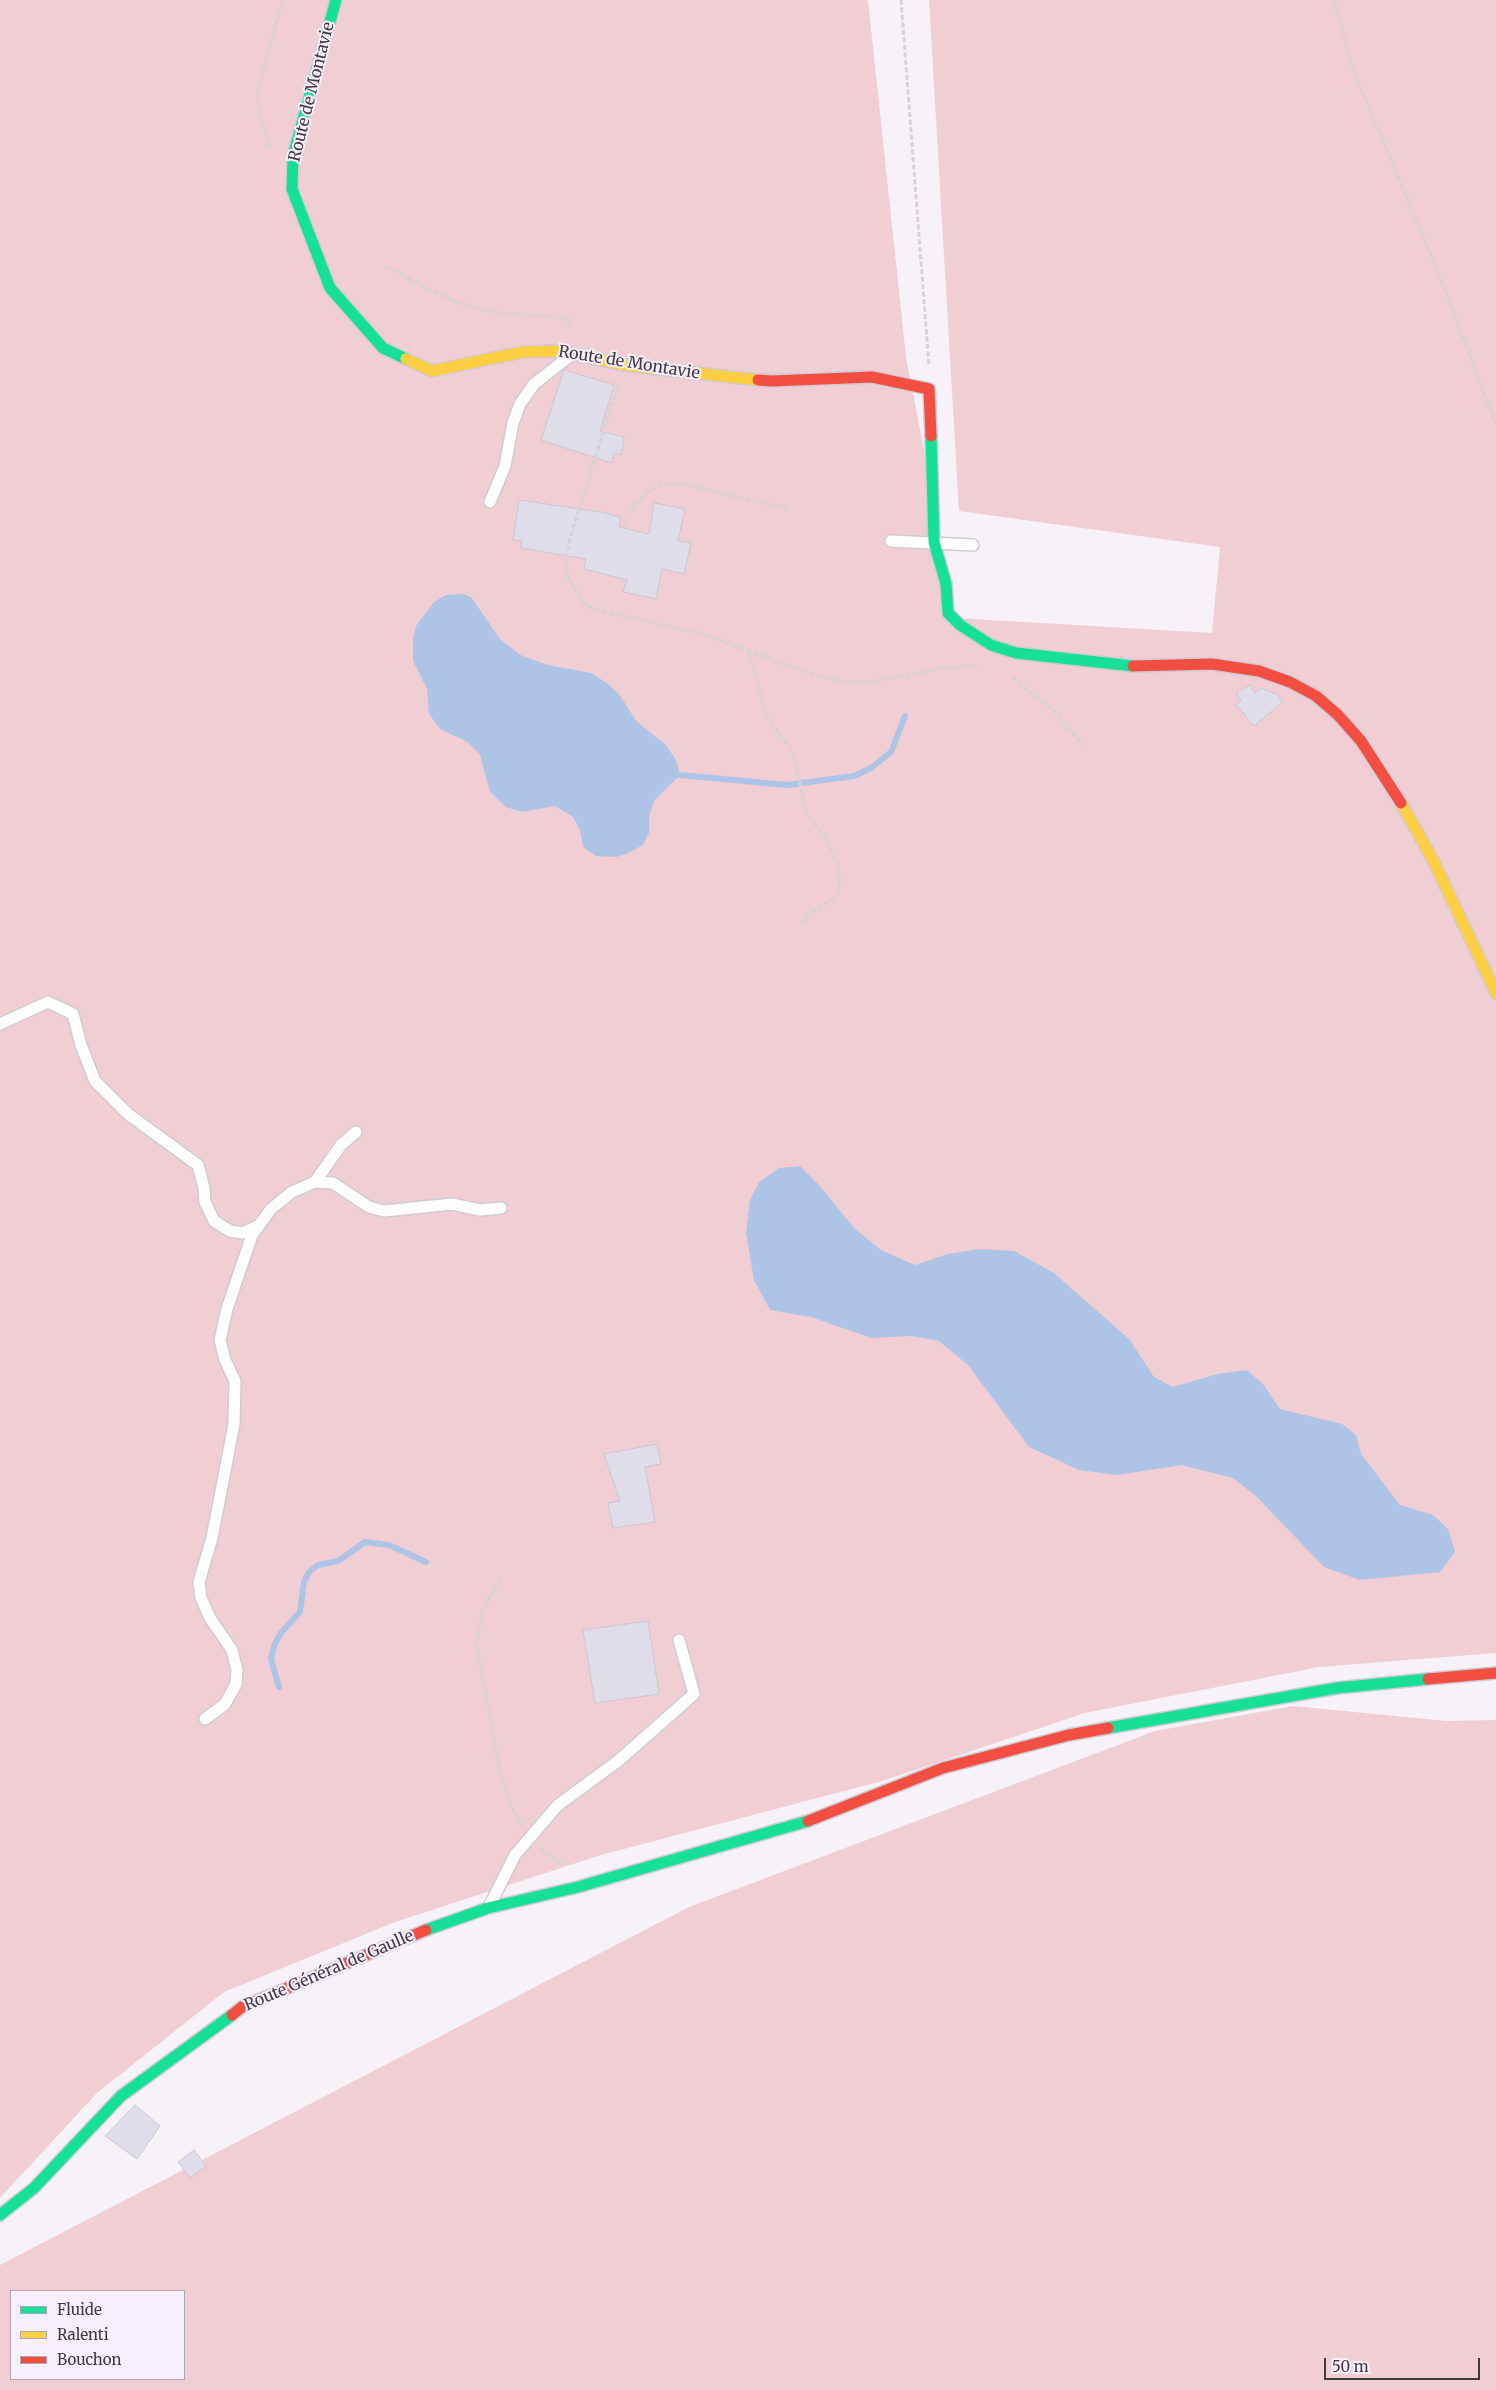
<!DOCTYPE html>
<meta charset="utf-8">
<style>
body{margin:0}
#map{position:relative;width:1496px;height:2390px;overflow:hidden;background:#f6f2f8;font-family:Merriweather,serif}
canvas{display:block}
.legend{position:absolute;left:10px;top:2290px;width:175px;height:90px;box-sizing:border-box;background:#f7effb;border:1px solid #aea6b2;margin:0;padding:6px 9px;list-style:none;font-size:15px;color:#403944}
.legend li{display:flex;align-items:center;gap:10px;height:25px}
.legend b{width:25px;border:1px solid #aea6b2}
.scale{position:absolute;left:1324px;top:2358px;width:156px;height:22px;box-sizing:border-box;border:2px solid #403944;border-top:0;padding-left:6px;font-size:15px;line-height:18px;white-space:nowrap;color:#403944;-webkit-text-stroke:4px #f7effb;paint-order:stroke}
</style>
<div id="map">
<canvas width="1496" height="2390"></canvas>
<ul class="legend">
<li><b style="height:6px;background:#16e098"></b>Fluide</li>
<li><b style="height:6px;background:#ffcf43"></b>Ralenti</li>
<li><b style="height:6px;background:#f24e42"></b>Bouchon</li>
</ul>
<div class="scale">50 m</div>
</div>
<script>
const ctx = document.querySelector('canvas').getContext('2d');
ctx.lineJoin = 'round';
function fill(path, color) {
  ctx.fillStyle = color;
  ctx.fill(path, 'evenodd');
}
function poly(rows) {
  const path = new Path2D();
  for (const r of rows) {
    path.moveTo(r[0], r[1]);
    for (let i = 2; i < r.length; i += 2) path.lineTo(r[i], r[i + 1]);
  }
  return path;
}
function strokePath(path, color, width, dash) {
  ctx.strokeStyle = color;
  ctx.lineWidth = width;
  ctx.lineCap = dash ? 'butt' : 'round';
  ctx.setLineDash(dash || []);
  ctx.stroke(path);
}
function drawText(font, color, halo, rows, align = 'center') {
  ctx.font = font + ' Merriweather,serif';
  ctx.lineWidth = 4;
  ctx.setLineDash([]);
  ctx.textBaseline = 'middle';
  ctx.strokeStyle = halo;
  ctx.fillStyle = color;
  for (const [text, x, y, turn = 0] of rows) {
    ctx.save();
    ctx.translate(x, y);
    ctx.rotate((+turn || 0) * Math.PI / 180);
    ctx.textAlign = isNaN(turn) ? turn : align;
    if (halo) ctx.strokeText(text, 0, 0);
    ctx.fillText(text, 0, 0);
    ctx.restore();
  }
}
fill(poly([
 [0,0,868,0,906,357,956,618,1212,633,1220,547,959,511,929,0,1496,0,1496,1653,1319,1667,1085,1713,882,1781,601,1855,395,1922,224,1992,97,2093,0,2198],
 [1293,1706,1447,1721,1496,1720,1496,2390,0,2390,0,2265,689,1907,1155,1731],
 [11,2291,184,2291,184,2379,11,2379]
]), '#f1ced4');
fill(poly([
 [463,594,471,597,500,639,522,656,548,665,591,673,608,684,619,694,637,722,665,744,676,760,680,775,654,801,649,817,649,833,643,845,626,854,616,857,596,856,583,847,580,830,573,817,555,806,522,812,506,807,490,792,480,755,468,742,440,729,429,714,427,689,413,661,413,639,416,626,434,602,446,595],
 [800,1166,820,1186,854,1228,881,1250,915,1265,948,1254,980,1249,1014,1251,1054,1273,1130,1340,1154,1377,1173,1387,1217,1374,1247,1370,1263,1384,1280,1409,1342,1424,1356,1435,1361,1454,1400,1505,1433,1515,1448,1529,1455,1552,1440,1572,1360,1580,1324,1567,1256,1496,1233,1478,1182,1465,1117,1475,1079,1470,1029,1447,968,1365,939,1341,911,1336,871,1338,811,1317,770,1310,754,1280,746,1233,750,1200,759,1182,779,1168]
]), '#adc4e6');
strokePath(poly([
 [680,775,787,785,854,776,871,768,891,752,905,716],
 [279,1687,271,1659,274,1646,280,1634,300,1612,304,1582,309,1572,318,1565,338,1561,365,1542,389,1545,426,1562]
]), '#adc4e6', 6);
const building = poly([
 [564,370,614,385,600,431,624,437,621,455,614,453,612,463,541,440,564,370],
 [519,500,601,512,620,517,619,527,649,534,654,503,685,509,678,541,691,543,684,574,662,569,656,599,623,592,627,580,584,569,586,559,521,548,522,541,513,540,519,500],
 [1250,685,1255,693,1261,688,1276,694,1283,702,1254,726,1236,705,1241,701,1236,693,1250,685],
 [657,1444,661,1464,645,1467,655,1522,613,1528,608,1503,620,1501,604,1454,657,1444],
 [648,1621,659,1694,595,1703,583,1630,648,1621],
 [135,2105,160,2126,137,2159,105,2136,135,2105],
 [194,2150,206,2166,190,2178,178,2162,194,2150]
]);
fill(building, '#dfddea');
strokePath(building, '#c9c8d0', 1);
const lane = poly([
 [490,502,505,466,513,423,520,404,534,384,570,356],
 [891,541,973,545],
 [0,1024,48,1002,73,1014,81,1045,95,1081,128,1114,198,1165,204,1188,205,1202,214,1221,230,1231,242,1233,258,1226],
 [315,1182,341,1145,356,1132],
 [205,1719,225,1704,236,1684,237,1670,232,1650,210,1618,201,1598,199,1582,212,1538,234,1424,235,1381,225,1360,220,1340,227,1309,252,1235,271,1209,292,1192,315,1182,333,1183,369,1207,384,1211,452,1204,480,1210,501,1208],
 [490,1905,515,1855,558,1805,618,1761,694,1694,679,1640]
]);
const fast = poly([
 [336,0,293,156,292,189,330,288,383,348,406,359],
 [931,436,934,542,946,584,948,613,960,625,991,645,1016,653,1133,666],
 [1108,1728,1337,1688,1428,1679],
 [426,1930,488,1908,578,1887,808,1821],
 [0,2215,34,2188,121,2096,232,2015]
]);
const slow = poly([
 [406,359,432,371,522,352,560,351,624,365,758,380],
 [1401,803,1433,860,1496,993]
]);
const jam = poly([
 [758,380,772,381,872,377,929,389,931,436],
 [1133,666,1212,664,1259,671,1290,682,1316,696,1338,715,1361,741,1401,803],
 [1428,1679,1496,1673],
 [808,1821,943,1768,1069,1735,1108,1728],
 [232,2015,242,2007,426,1930]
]);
strokePath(lane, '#d0cbd3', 14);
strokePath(fast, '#d0cbd3', 14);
strokePath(slow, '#d0cbd3', 14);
strokePath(jam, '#d0cbd3', 14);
strokePath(poly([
 [901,0,929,366],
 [1334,0,1353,69,1443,284,1496,425],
 [270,148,259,110,258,88,283,0],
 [387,267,453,301,493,312,568,318,569,329],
 [617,388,570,538,566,562,568,578,585,605,600,611,700,633,814,675,839,681,862,683,945,668,978,666],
 [625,525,634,506,646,493,662,484,681,484,789,509],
 [748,651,754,666,765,714,793,753,807,815,825,837,837,864,840,882,839,891,831,900,811,913,801,924],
 [1012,677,1054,711,1083,745],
 [501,1577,483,1609,476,1642,499,1766,509,1802,521,1824],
 [540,1849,563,1865]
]), '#d5d3d6', 3, [5, 2.5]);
strokePath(lane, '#fefdfe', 11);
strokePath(fast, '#16e098', 11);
strokePath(slow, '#ffcf43', 11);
strokePath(jam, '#f24e42', 11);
drawText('16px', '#403944', '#f7effb', [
 ["Route de Montavie",312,92,-76],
 ["Route de Montavie",629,363,9],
 ["Route Général de Gaulle",329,1971,-23]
]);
</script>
